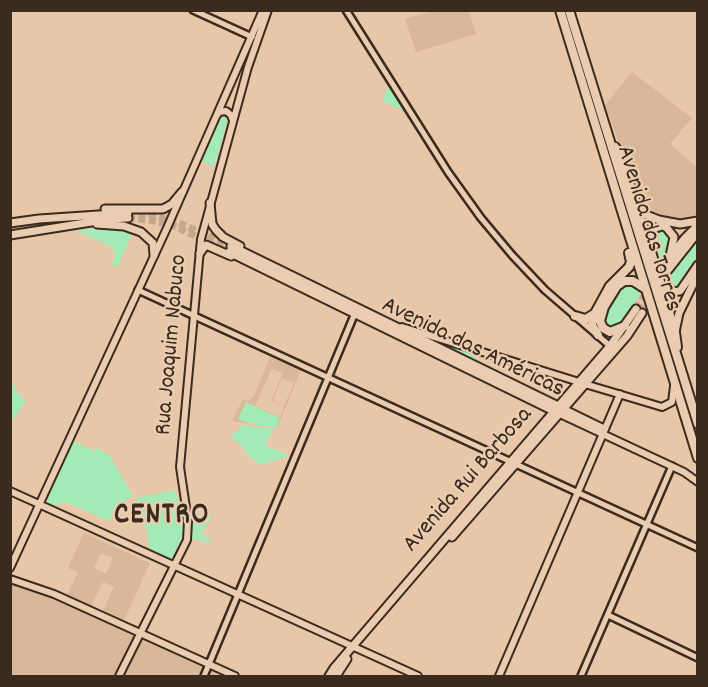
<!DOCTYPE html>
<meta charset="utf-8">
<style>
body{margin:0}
#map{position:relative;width:708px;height:687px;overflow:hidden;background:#e8c6a8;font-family:Dekko,sans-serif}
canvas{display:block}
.frame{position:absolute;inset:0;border:12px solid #3b2a1e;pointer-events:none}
</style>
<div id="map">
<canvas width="708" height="687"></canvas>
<div class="frame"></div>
</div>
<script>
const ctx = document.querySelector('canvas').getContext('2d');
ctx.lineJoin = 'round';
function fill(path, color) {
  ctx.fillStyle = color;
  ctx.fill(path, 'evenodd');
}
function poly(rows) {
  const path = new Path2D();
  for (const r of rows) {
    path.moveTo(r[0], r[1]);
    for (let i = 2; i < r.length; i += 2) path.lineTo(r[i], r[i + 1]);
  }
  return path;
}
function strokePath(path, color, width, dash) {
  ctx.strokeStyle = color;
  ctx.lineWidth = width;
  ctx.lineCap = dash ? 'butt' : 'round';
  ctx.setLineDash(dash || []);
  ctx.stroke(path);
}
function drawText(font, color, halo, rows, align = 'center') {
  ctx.font = font + ' Dekko,sans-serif';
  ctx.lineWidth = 4.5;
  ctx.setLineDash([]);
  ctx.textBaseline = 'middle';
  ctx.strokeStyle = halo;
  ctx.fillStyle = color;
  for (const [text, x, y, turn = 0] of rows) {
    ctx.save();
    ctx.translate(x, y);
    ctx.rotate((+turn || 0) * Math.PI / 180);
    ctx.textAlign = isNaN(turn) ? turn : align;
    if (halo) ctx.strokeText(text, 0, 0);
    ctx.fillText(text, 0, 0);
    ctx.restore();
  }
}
fill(poly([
 [432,11,469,11,476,34,416,52,405,19],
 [632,72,692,118,670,144,697,167,697,216,685,219,673,218,652,213,644,209,605,105],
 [270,357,301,370,277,428,232,421,243,399,247,401,253,398],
 [272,369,283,373,271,401,284,407,280,417,255,406],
 [282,378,294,383,284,406,273,401],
 [84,533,150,563,124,620,103,610,114,587,103,582,91,606,67,595,78,572,68,568],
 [101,553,113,558,106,574,94,568],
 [10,576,50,589,244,676,11,676]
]), '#dbb799');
fill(poly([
 [389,84,407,112,382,101],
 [223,113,228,115,228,118,215,165,212,166,200,160],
 [112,228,133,232,117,268,112,265,115,255,112,247,72,229],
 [662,231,666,232,671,238,669,248,660,260,654,242,656,234],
 [697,240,697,260,690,266,676,289,670,288,665,280,683,253],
 [625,284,634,284,641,293,620,325,610,328,605,322,606,315,621,287],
 [420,335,479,353,475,362],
 [11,380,18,393,26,401,11,422],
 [246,402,280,418,276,428,248,423,238,419],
 [241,425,274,429,265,445,290,456,259,465,248,455,238,442,233,441,232,438,233,433,239,430],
 [73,441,95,451,96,448,109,454,133,496,117,505,109,521,65,502,52,507,45,503],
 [176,490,183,529,181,540,171,560,149,549,148,536,142,518,142,512,135,498],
 [205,514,212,516,201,535,211,539,209,543,192,539,193,517]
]), '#a4eab7');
strokePath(poly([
 [128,213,150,215,177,222,231,246],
 [128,218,150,220,174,226,229,252],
 [636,309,663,266],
 [642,313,668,270]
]), '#c5a78c', 7, [7, 3.5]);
const tertiary = poly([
 [193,10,252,37],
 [346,10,448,172,481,218,512,255,545,290,610,346],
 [138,290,698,548],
 [608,615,698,658],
 [204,676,355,313],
 [581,676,672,466]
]);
const secondary = poly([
 [217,115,219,112,226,111,231,115,233,121],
 [402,327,579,382],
 [585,384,662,407,672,402,674,386],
 [564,409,605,429],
 [560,414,684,472,698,482],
 [10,491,418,676],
 [10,568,167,228,263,10],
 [10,579,54,594,235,676],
 [119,676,187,540,188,521,180,467,201,239,248,67,268,10],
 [499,676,620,394]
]);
const primary = poly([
 [210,203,212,224,216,230,223,237,240,246],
 [638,208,644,214,659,220,680,224,698,221],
 [105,209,163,209,172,204,182,192],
 [10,223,39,219,128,213],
 [97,224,124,226,141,232,153,243,154,255],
 [10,235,110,219,128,218],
 [649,243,649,237,653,229,662,226,666,227,674,237,670,256],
 [231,246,560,407],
 [229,252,556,412],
 [200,253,206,245,231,256],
 [663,266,685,238,698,225],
 [668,270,698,232],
 [661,285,669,292,680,291,698,265],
 [675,332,679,313,698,274],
 [452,537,627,336,642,313],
 [329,676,334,668,610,346,636,309],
 [336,676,347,659]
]);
const trunk = poly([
 [560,10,698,458],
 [569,10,698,424],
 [615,147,621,157,649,245,675,332,677,347],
 [575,316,586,319,594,314],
 [625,326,610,332,603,328,600,321,604,307,617,286,624,281,633,281,644,288],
 [598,335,592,325,593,317,610,286,629,267,631,262,629,253]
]);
strokePath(tertiary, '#3b2a1e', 10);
strokePath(secondary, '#3b2a1e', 10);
strokePath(primary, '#3b2a1e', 11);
strokePath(trunk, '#3b2a1e', 12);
strokePath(tertiary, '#eacdb0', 5);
strokePath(secondary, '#eacdb0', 6);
strokePath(primary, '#eacdb0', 7);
strokePath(trunk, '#eacdb0', 8);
drawText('24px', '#3b2a1e', '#eacdb0', [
 ["Avenida das Torres",647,229,73],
 ["Rua Joaquim Nabuco",173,345,-85],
 ["Avenida das Américas",472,349,26],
 ["Avenida Rui Barbosa",469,481,-49]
]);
ctx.letterSpacing = '1.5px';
drawText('bold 30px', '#3b2a1e', '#eacdb0', [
 ["CENTRO",162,518]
]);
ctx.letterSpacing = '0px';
</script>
